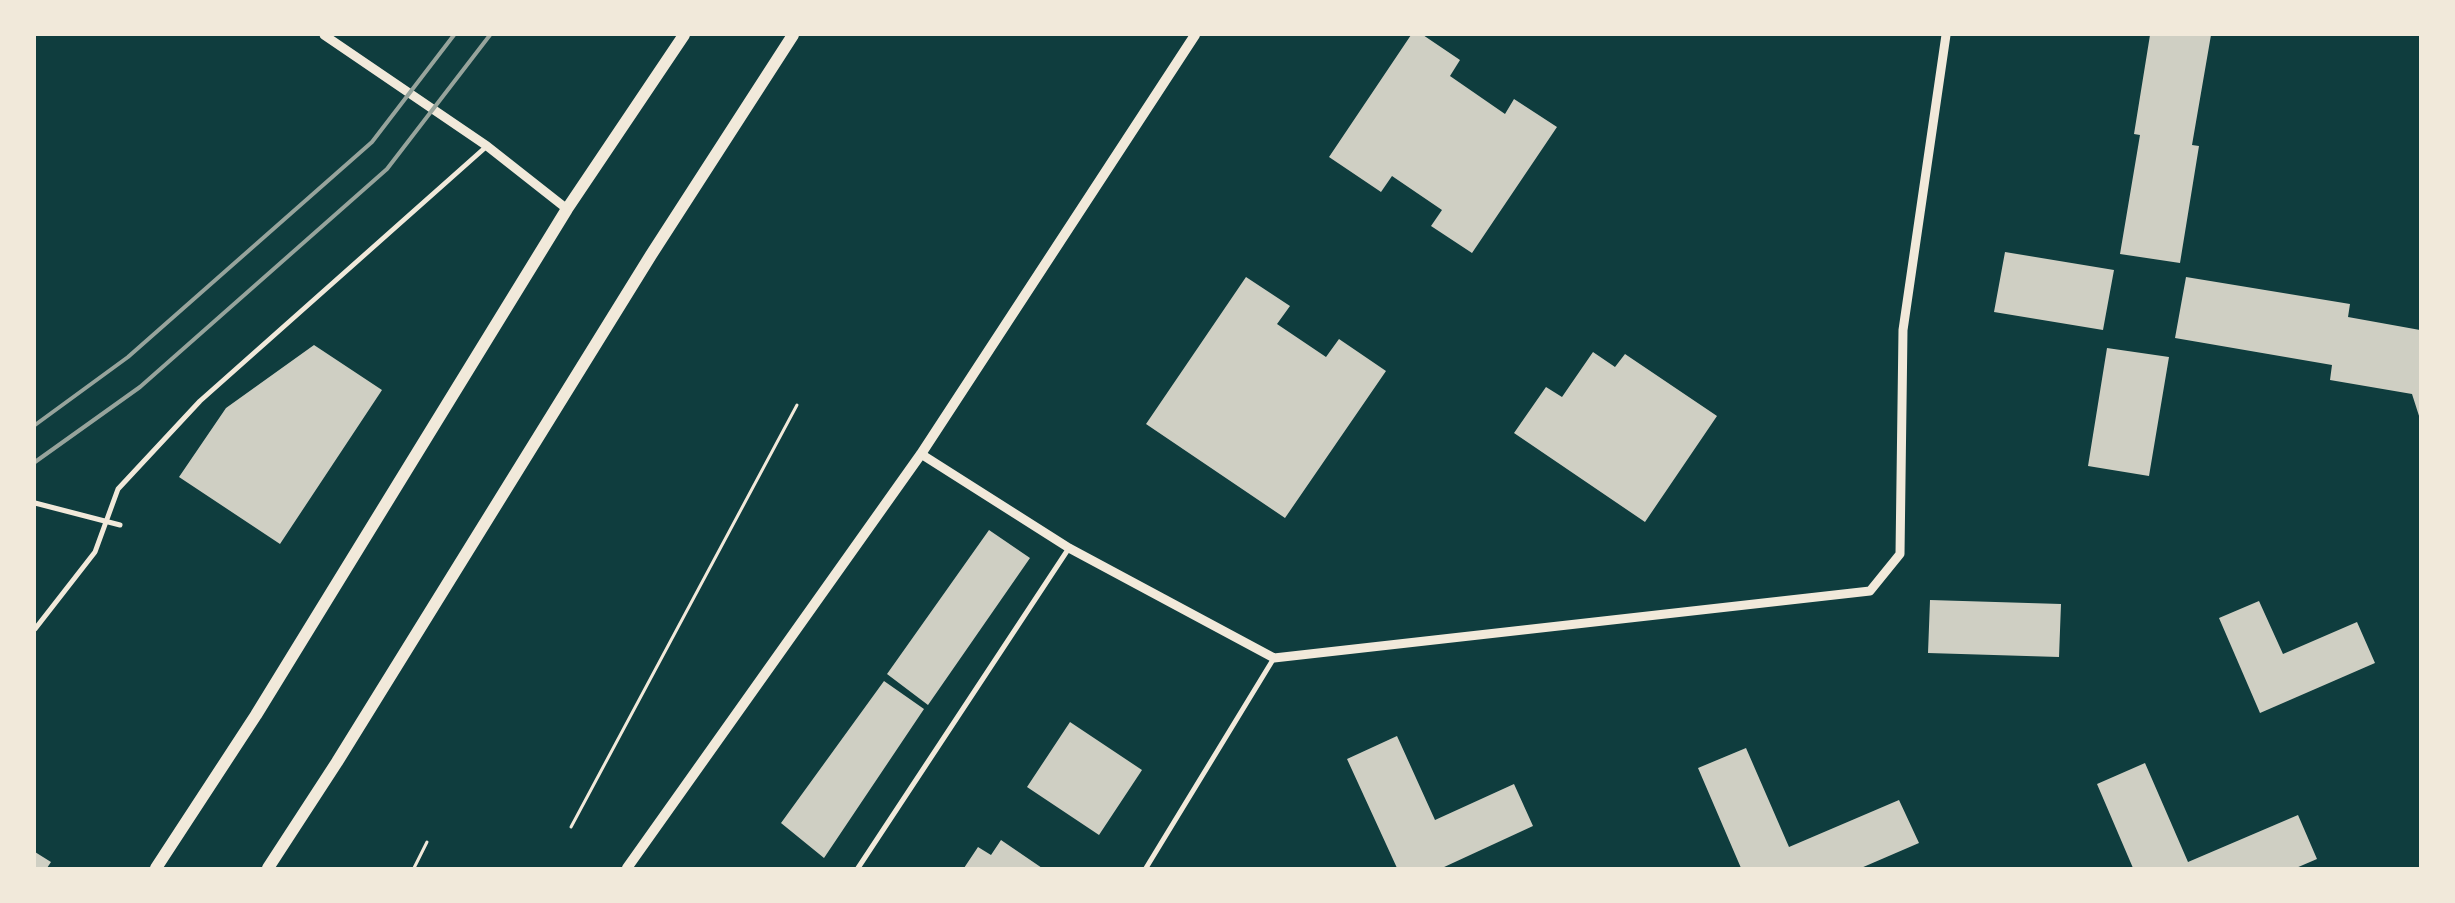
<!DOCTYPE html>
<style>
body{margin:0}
#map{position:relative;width:2455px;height:903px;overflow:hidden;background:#0f3d3e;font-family:Manrope,sans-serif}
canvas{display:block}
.frame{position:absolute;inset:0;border:36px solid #f1e9da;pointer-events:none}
</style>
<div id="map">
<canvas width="2455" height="903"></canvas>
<div class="frame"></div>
</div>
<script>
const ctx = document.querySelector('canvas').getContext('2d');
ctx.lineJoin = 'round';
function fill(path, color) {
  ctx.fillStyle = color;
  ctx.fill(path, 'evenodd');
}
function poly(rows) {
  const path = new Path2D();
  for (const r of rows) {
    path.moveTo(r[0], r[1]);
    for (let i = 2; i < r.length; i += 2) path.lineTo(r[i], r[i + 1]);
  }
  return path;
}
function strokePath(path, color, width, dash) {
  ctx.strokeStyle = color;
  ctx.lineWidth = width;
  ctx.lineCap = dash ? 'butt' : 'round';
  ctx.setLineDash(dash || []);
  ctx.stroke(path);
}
fill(poly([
 [1411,35,1423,35,1460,60,1450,76,1505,114,1514,99,1557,127,1472,253,1431,226,1442,210,1392,176,1381,192,1329,157],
 [2150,35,2211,35,2192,145,2199,146,2180,263,2120,254,2140,135,2134,134],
 [2005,252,2114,270,2103,330,1994,312],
 [1246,277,1290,306,1277,324,1326,357,1339,339,1386,371,1285,518,1146,424],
 [2186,277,2350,304,2348,317,2420,330,2420,419,2412,394,2330,380,2332,365,2175,338],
 [314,345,382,390,280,544,179,477,226,408],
 [2107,348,2169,357,2149,476,2088,466],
 [1593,352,1615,367,1625,354,1717,416,1645,522,1514,433,1546,387,1562,397],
 [989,530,1030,558,928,705,887,674],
 [1930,600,2061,604,2059,657,1928,653],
 [2259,601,2283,654,2357,622,2375,663,2260,713,2219,618],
 [884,681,924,709,824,858,781,823],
 [1070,722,1142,770,1099,835,1027,787],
 [1397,736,1435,820,1514,784,1533,826,1442,868,1397,868,1347,759],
 [1746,748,1789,847,1899,800,1919,843,1861,868,1741,868,1698,768],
 [2145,763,2188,862,2298,815,2317,859,2296,868,2133,868,2097,784],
 [1001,840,1042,868,964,868,978,847,991,855],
 [35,852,51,862,47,868,35,868]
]), '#cfcfc3');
strokePath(poly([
 [571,827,797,405],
 [414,868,427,842]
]), '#f1e9da', 3);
strokePath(poly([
 [35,503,120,525],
 [35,629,95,552,118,489,200,401,487,146],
 [858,868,1069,548],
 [1146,868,1274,658]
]), '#f1e9da', 5);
strokePath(poly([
 [324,35,487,146,567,209],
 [921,454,1069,548,1274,658,1870,591,1900,554,1903,330,1946,35]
]), '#f1e9da', 9);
strokePath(poly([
 [627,868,921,454,1195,35]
]), '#f1e9da', 10);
strokePath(poly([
 [156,868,256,715,567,209,684,35],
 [268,868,337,762,651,255,793,35]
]), '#f1e9da', 12);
strokePath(poly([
 [35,425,128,357,372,142,454,35],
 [35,462,140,387,387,169,490,35]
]), '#97a49c', 4);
</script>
